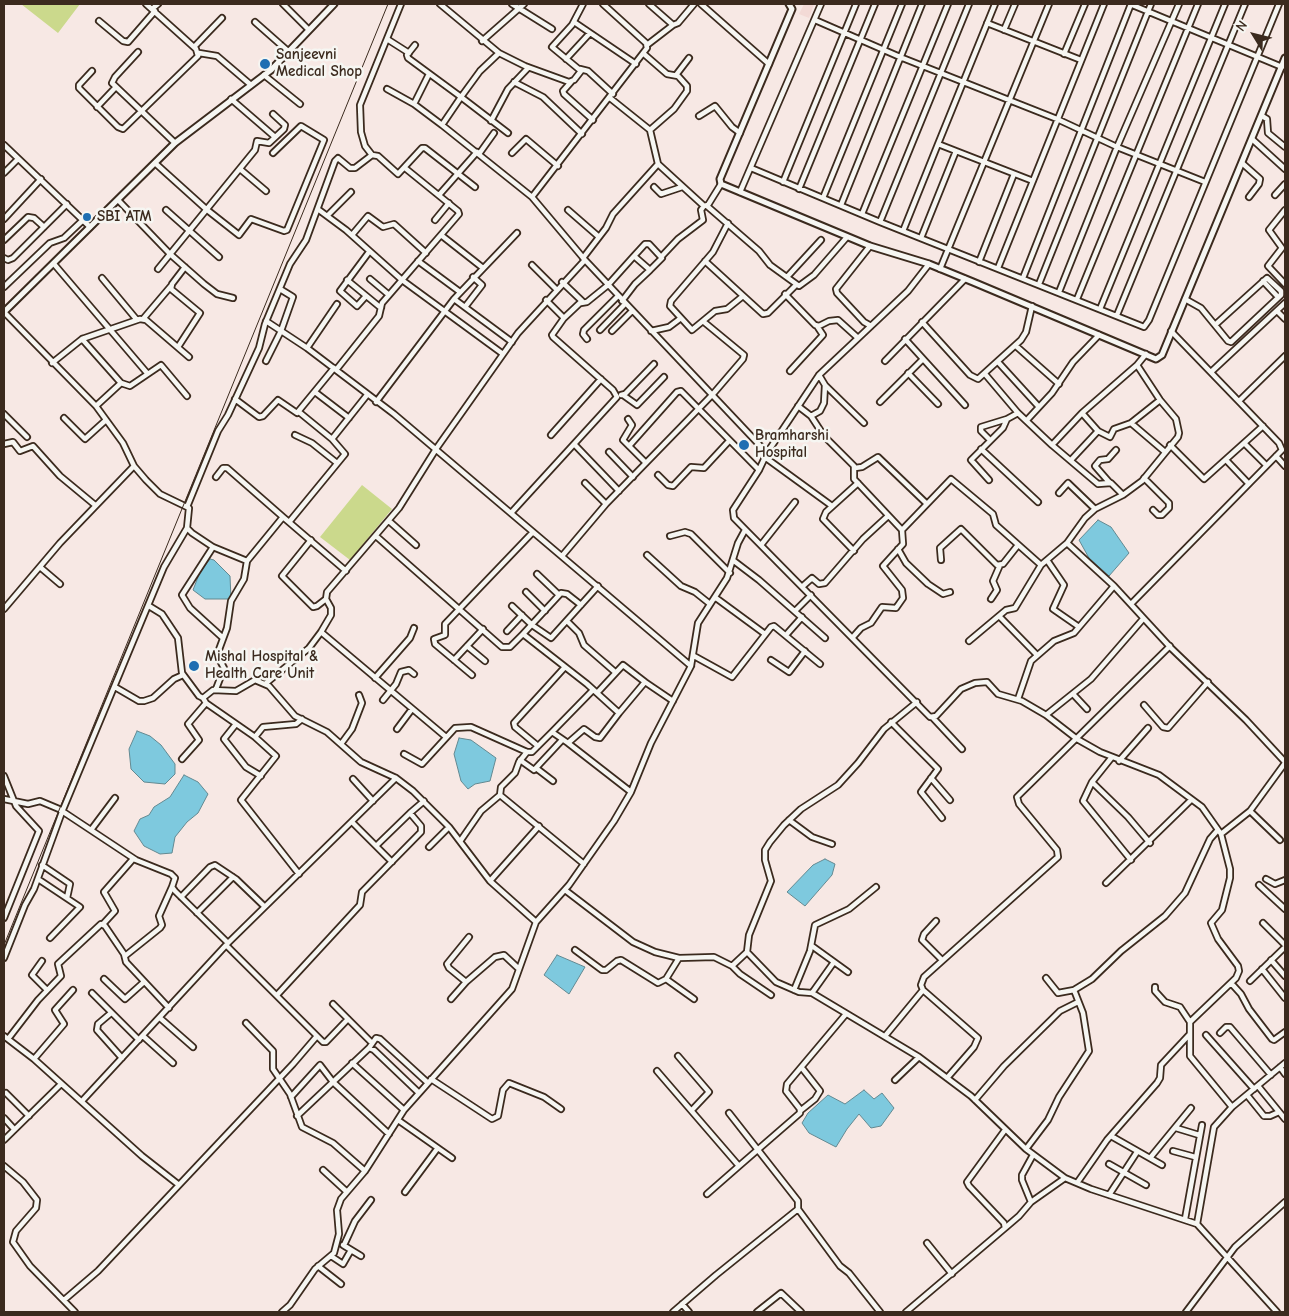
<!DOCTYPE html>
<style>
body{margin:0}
#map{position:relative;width:1289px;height:1316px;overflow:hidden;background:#f7e8e4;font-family:"Comic Neue",sans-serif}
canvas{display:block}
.frame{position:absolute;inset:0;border:5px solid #3b2a1e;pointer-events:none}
.north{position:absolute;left:1229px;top:10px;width:50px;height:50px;-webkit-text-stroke:4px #f6f6f2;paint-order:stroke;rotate:306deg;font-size:14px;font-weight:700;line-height:20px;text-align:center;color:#3b2a1e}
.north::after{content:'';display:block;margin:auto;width:18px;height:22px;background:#3b2a1e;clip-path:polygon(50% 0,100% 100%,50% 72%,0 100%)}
</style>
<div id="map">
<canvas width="1289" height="1316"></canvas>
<div class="frame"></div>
<div class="north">N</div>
</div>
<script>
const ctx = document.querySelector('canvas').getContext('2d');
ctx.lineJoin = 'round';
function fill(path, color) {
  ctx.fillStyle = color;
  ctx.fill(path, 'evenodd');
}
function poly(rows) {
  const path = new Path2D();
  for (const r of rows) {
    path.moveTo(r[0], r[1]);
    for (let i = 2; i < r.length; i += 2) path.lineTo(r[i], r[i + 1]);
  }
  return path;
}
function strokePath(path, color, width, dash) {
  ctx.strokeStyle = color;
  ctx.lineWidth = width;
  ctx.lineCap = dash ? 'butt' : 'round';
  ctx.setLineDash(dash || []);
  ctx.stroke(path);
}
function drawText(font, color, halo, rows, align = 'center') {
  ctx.font = font + ' "Comic Neue",sans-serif';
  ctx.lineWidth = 5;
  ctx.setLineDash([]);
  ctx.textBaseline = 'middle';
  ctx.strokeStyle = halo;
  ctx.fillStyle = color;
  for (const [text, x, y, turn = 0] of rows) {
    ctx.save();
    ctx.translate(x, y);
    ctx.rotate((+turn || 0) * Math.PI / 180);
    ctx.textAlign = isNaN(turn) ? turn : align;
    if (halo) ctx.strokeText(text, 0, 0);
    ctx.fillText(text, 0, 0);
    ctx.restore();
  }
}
fill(poly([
 [804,4,814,4,809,18,799,14]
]), '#f3dad6');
fill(poly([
 [21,4,80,4,58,33],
 [362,485,392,509,350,560,320,537]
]), '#cbd98c');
const water = poly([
 [1098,520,1111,527,1129,553,1109,576,1089,558,1079,540,1098,520],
 [210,559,214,560,230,576,231,599,205,599,193,590,200,572,210,559],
 [137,731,150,736,161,745,175,764,175,774,165,784,144,782,131,769,129,749,137,731],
 [459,738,471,740,496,758,490,781,475,784,468,789,461,781,454,754,459,738],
 [184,775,198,782,208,794,198,813,187,822,175,837,172,853,160,854,144,846,134,831,140,819,149,815,154,807,170,797,184,775],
 [825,859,835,864,832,875,805,906,787,892,813,865,825,859],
 [557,955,585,967,569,994,544,975,557,955],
 [864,1090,874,1099,882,1093,894,1108,881,1126,871,1128,859,1114,847,1129,836,1147,809,1133,802,1123,808,1113,828,1095,845,1104,864,1090]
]);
fill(water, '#7ec9de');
strokePath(water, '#638991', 1);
const minor = poly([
 [283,4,308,29],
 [440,4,499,53,525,66,569,82,574,80,581,71,552,47,572,25,583,4],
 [512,4,552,29],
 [603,4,646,43,647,48,532,197,585,260,767,453,759,470,733,510,734,518,930,717,936,716,961,689,975,683,987,682,998,694,1022,701,1046,715,1077,739,1100,752,1159,775,1202,807,1221,834,1250,811,1285,763],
 [649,4,673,25,678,23,694,4],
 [701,4,769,64],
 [995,4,938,144,1033,181],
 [1130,4,1282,67],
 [152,9,158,4],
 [815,20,900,57,1057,119,1117,147,1205,182],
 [99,21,123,41,128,42,155,11],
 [255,22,289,52],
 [574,22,636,64],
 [987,23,1081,60],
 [1004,30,1015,4],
 [387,39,409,53],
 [482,41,524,4],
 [415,45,407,55,408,58,461,97,480,71,499,53],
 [647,45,673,25],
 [194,47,222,18],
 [138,52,115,77,112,83,175,143],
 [199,53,217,56,251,85],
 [1064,54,1085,4],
 [566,59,590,33],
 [580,69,588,71,613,94],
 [92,71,79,85,79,88,118,127,123,129,198,56,196,49,146,4],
 [429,74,414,104,442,125,461,97,508,133],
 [264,75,300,104],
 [676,75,689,58],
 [514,82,543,97,582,134],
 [571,82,563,91,564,94,593,120],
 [387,89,414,104],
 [610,98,650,130,674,109,687,91,687,86,678,76,667,74,644,54],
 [231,99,275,137],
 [97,107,115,88],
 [699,116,715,106,732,127,740,133],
 [1262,116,1267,119,1268,133,1285,147],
 [491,121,508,89,528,68],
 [442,125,532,197],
 [650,130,658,164],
 [1252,139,1285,169],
 [4,145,90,227],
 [512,153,526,139,558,166],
 [479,154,494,133],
 [372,155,378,156,398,174,422,148,425,148,475,187],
 [155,163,206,209,239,235,251,219,284,231,287,230,324,140,301,126,273,153],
 [1242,163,1260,179,1259,184,1249,197],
 [751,168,880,222,1144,327,1149,320,1279,4],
 [240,169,266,191],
 [4,173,18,159],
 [783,182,856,4],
 [654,187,661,194,682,187],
 [799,189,875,4],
 [740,192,821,4],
 [439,195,477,152],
 [1275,195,1285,184],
 [823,198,902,4],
 [118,200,170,254,204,284,217,294,233,298],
 [841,205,922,4],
 [707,206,759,251,770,265,799,286,814,275,847,237],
 [166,210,219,257],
 [319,210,346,230,402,280,503,354],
 [568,210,599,237],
 [1285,210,1269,230,1282,248,1268,266,1285,284],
 [862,214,948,4],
 [327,216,351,192],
 [4,219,41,179],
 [435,220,449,203],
 [880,222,969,4],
 [728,223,713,252,671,301,670,306,692,330,715,311,727,309,743,296],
 [903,231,938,144],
 [352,235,368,216,383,227,394,224,426,253],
 [441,235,483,268],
 [921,238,956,151],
 [4,240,28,217,34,218,44,227],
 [870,246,836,289,837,293,864,322,871,326],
 [662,256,678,239,703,220,701,210,704,206],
 [4,258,8,260,13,258,67,204],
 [583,258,606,228,613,214,658,164,704,206,708,205,721,184],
 [418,261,460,292],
 [705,261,763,314,768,313,796,285],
 [979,262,1014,174],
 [54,264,147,373],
 [532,265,556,289],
 [998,268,1104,4],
 [158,269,255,150,257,141,269,143,284,129,285,125,273,114],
 [940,269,1049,4],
 [787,277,821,240],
 [102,278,137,320],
 [1023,278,1131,4],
 [370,279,389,295],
 [347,280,381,308],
 [1263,281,1278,297],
 [562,282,582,301,564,318],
 [1039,284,1151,4],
 [4,287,50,243,64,238,83,220],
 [1059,292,1117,147,1179,4],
 [785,294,815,325,819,326,829,321,838,320,858,338],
 [366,296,357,306,340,291,369,252],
 [454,299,512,342],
 [1077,299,1198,4],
 [1185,299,1201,308,1228,341,1231,342,1281,295,1281,291,1267,278,1215,325],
 [622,301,635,284,650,270],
 [581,303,587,302,608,285,634,256,645,244,649,244,662,258,650,270,634,256],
 [465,307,482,285,473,277],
 [1100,309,1225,4],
 [1277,311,1285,319],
 [4,312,96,406,123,443,134,466,146,480,160,494,189,508,187,528,192,533,213,547,247,561,283,517,346,571],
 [1117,315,1245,4],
 [143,319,171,286],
 [266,321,307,348,394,414,691,666],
 [922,322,970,375,978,379,1021,340,1026,332,1032,306],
 [600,330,625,304],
 [612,331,632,311],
 [651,331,669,327,681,318],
 [82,339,121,383,96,406],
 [587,339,583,334,584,330,618,296],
 [905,339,965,405],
 [1016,346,1059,384],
 [178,347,200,313,171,289,172,284,185,267],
 [307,348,337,304],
 [266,361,281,331,293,297,280,289],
 [885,361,965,279],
 [998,362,1039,407],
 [52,363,82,339,140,319,146,320,189,357],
 [336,370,379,316,382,303,389,295,459,214,458,211,405,168],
 [790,371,823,335,817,326],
 [1211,372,1285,303],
 [908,373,938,404],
 [985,374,1018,413,1052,445,1098,484,1111,483,1123,495],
 [121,383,130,386,161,365,187,396],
 [825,385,864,423],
 [315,392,349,418],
 [621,395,625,394,654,364],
 [623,395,637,405,664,377],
 [235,399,259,417,263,416,278,400,297,413,334,368],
 [1160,400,1131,423,1165,452],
 [1239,401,1285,356],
 [376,402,454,299,517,233],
 [880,402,923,359],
 [798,406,811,416,824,436,854,466,854,479,902,530,903,544,883,566,902,590,903,598,896,608,882,607,871,623,861,628,853,637],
 [299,412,332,439],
 [4,414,27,437],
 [811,416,820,411,824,403,825,385,819,375],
 [64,418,85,439,106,420],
 [628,419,632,425,623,440,646,463],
 [1027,420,1052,393,1073,362,1099,335],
 [1098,431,1110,437,1114,429,1131,423],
 [295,435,312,443,337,463],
 [551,435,601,379],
 [990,440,981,431,981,427,1007,419],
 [1244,443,1266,465],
 [4,444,13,442,20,451,33,446,60,476,95,505],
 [575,445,619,491],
 [1052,445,1082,413,1137,365,1146,354],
 [1170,445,1204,479,1263,426],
 [629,446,677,392,681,391,759,470],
 [981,449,1038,502],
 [609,452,633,477],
 [767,453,819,375,908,291,929,264],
 [1276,456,1285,466],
 [766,458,832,506],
 [1071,460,1098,431,1082,413],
 [1226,460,1248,483],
 [855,468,862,467,878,457,926,503],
 [658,475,668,485,673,486,691,467,704,468,729,441],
 [216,477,223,468,227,468,283,517],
 [1144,478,1169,503,1169,508,1162,515,1158,515,1153,510],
 [989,480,971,460,1003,428,1007,419,1018,413],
 [1109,482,1095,466,1100,460,1108,459,1116,450],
 [585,483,606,504],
 [1059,493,1068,483,1095,509],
 [187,507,218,431,228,415,259,348,265,324,290,264,306,240,335,161,338,158,350,168,355,168,372,155,365,146,361,132,360,105,401,4],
 [511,513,617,397,613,390,553,337,552,335,564,318,546,300],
 [290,521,345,454,332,439,367,395],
 [389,521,416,545],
 [902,530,951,479,993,514,996,525,1041,565],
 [376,536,502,647,510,647,523,634,587,684,619,713,645,682,673,701],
 [670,536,685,532,691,534,730,573],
 [311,540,282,576,313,607,317,606,326,599],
 [1067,543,1114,586,1171,648,1246,720,1285,762],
 [761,545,795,502],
 [213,547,182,595,190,608,223,638],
 [898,549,906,563,928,584,943,594,950,592],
 [854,551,823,519,826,512,858,483],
 [647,555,681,586,695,592,710,604],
 [562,556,606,504,713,394,743,359,744,355,704,322],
 [941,560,940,548,961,529,997,565,1003,564,1018,545],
 [1047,560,1064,585,1053,609,1079,627],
 [734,561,759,580,825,638],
 [40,567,60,584],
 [537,574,559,595],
 [803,586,812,578,819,584,825,583,863,539,888,516],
 [526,592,545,611],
 [716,598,765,634],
 [991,599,997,590,993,581,1000,565],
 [1131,604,1282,450,1279,443,1171,331],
 [149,606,162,614,178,638,182,673,199,696,203,698,213,690,236,691,255,680,269,686,295,716,327,732,361,762,396,778,413,791,449,827,490,881,536,922],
 [512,606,532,625,551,638,598,586],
 [4,609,60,543,134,466],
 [795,611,811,595],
 [999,616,1037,655],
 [567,621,579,633,584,645,615,672],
 [507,631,522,615],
 [321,632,446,737],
 [523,634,561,593,567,594,581,605],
 [786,635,802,617],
 [969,641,1006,610,1015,608,1041,565,1067,543,1085,518,1095,509,1123,495,1142,481,1178,437,1179,433,1176,419,1160,400,1137,365],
 [467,646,485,661],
 [694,656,732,677,771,627,774,626,820,664],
 [454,660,483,629],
 [771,660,789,672,805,651],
 [472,675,435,644,434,639,445,635,445,624,533,532],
 [375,678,410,638,414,628],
 [265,684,309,648,321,632,331,615,331,608,326,599,327,592,399,508,436,449,518,333,585,260],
 [115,687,139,701,144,701,153,698,174,679,183,675],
 [216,689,224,668,217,655,227,628,231,601,244,579,247,561],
 [597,693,623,665,645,682],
 [1073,694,1087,709],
 [203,698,206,703,255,737,276,756,241,800,299,874],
 [1018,699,1031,661,1054,641,1074,633,1114,586],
 [383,700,396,684,401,672,409,670,414,674],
 [1144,705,1163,727,1168,728,1208,682],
 [1046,715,1091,679,1143,619],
 [933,718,962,749],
 [891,722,938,769,921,792,942,818],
 [236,724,224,739,246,767,261,776],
 [397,729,412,709],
 [552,732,593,690],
 [255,737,263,727,296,724,302,719],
 [568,743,631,792],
 [341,744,352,729,362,703,359,695],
 [538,746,515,727,514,723,565,667],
 [404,754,422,764,455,728,471,727,527,752,532,752,552,732,568,743,584,729,595,737,600,738,619,713],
 [1112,757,1092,782,1083,801,1131,860],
 [182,759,199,740,188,724,206,703],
 [520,760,534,770,562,740],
 [1119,761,1148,728],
 [536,768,553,781],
 [4,776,16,806,39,831,4,918],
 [931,778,950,800],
 [353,779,373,801],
 [1092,782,1128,817,1150,843],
 [500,795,501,787,515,773,519,762,527,752],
 [4,799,28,804,40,801,59,809,136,860,171,874,175,878,172,887,175,891,228,943,396,778],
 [1250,811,1280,840],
 [789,820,812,837,832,844],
 [352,822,392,862],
 [91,830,115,798],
 [461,840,481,811,500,795,584,864],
 [376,846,410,813],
 [429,847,449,827],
 [42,865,70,884,67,898],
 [38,879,80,907,50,938],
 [1266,879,1275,884,1285,880],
 [490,881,539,826],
 [1106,883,1191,800],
 [1259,885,1285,909],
 [565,890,633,942,655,952,679,958,714,957,732,966,747,952,749,935,771,881,765,860,765,850,770,842,784,825,801,809,838,785,858,763,884,729,917,702],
 [181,897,210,867,215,865,236,879,264,906],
 [197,913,233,877],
 [936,921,924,934,922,940,942,960],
 [1263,923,1285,945],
 [103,924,115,911,104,892,133,859],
 [226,945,323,1042,326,1042,348,1019],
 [812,946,848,972],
 [575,950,602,970,606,970,617,961,621,960,658,983,666,979,679,958],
 [747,952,776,982,799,992,812,993,919,1057,971,1096,1026,1149,1065,1178,1091,1189,1197,1224,1277,1312],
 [125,956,160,928,162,925,159,916,172,887],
 [4,958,25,905,34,889,62,812,164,567,187,528],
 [1271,960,1285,976],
 [42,961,32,975,47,990],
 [732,966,740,974,771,995],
 [1262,969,1285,998],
 [1046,978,1058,993,1074,990],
 [104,979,125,999,144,982],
 [666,979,694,999],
 [1250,981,1285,947],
 [466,982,449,968,447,964,469,937],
 [1231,983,1241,994,1249,1009,1272,1039,1274,1040,1285,1032],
 [1155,987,1155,991,1165,1002,1180,1007,1190,1022,1190,1056,1232,1107,1214,1127,1197,1224],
 [794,990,810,951,815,925,849,909,876,887],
 [92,993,139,1040],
 [812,993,834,962],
 [277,995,360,905,362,892,421,832,421,826,410,813,424,801],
 [451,999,466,982,495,957,504,955,519,969],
 [333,1004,372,1043],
 [111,1013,98,1024,97,1030,122,1058],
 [160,1018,193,1047],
 [1190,1022,1236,978,1239,971,1238,966,1218,939,1211,923,1222,910,1230,878,1230,869,1221,834],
 [246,1023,273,1051,273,1069,290,1094,302,1127,333,1143,365,1171],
 [1220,1033,1226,1027,1230,1027,1271,1075],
 [1206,1035,1254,1089],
 [4,1036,34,1059,142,1156,179,1185,293,1064,317,1036],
 [143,1036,173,1063],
 [885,1036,923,990],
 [8,1039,38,1000,61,976,58,964,101,924,105,926,124,954,126,962,169,1008],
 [369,1048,376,1038,380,1039,428,1083],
 [678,1056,709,1092,692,1110],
 [34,1059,64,1024,55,1010,73,990],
 [352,1063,404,1110],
 [1280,1067,1285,1074],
 [657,1071,739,1166,800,1113,800,1109,786,1091,787,1084,846,1014],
 [947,1078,974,1047,978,1038,923,990,921,985,924,977,1058,857,1057,850,1019,804,1017,797,1170,646],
 [431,1079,492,1119,498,1116,503,1090,509,1083,544,1097,561,1109],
 [895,1080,919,1057],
 [1258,1086,1285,1119],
 [6,1093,29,1116],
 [1247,1095,1264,1116,1270,1116,1279,1112],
 [291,1097,320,1065,333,1082,389,1134],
 [975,1100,1004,1066,1060,1011,1078,1002],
 [82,1101,228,943],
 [1232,1107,1285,1063],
 [800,1111,815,1099,820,1091,802,1068],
 [729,1113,798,1201,798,1209],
 [297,1116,369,1048,374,1050,419,1093],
 [4,1118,14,1129],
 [398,1120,452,1158],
 [1176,1128,1199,1135],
 [1111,1136,1162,1165],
 [4,1140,61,1084],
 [1026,1149,1048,1120,1059,1097,1089,1051,1083,1013,1074,990,1092,979,1121,951,1165,916,1185,893,1210,839,1217,831],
 [1173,1151,1195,1157],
 [1150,1158,1191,1108],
 [1109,1164,1146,1185],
 [4,1166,23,1182,37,1200,36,1208,16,1231,13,1242,30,1266,75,1312],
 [323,1170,347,1192],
 [1077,1183,1107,1140,1157,1083,1160,1078,1161,1065,1189,1035],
 [405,1192,437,1149],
 [707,1194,739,1166],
 [1109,1195,1137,1152],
 [1031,1202,1065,1178],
 [1185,1219,1202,1125],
 [1005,1228,1019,1216,1031,1202,1022,1180,1022,1175,1033,1155],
 [927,1243,952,1274],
 [343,1245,361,1256],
 [344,1245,355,1221,371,1200],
 [331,1256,343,1264,351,1250],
 [318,1266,341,1284],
 [64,1300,98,1271,179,1185],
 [682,1304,689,1312],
 [282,1312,290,1305,315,1269,334,1253,339,1234,337,1210,341,1199,365,1171,404,1110,512,989,536,922,569,885,614,821,631,792,651,743,691,666,698,623,727,578,738,543,745,530],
 [673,1312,716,1275,798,1209,840,1266,849,1273,880,1312],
 [757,1312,781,1293,801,1312],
 [906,1312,1005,1228,1004,1223,969,1186,967,1182,1005,1130],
 [1186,1312,1235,1247,1285,1202]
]);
const tertiary = poly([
 [789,4,792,9,720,179,721,184,870,246,929,264,973,282,1156,359,1162,355,1285,58],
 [4,312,175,143,271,70,334,4]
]);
strokePath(minor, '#3b2a1e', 8);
strokePath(tertiary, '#3b2a1e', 9);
strokePath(minor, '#f6f6f2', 4.5);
strokePath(tertiary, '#f6f6f2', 5);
strokePath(poly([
 [4,945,388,4]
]), '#3b2a1e', 1);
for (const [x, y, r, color] of [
 [265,64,6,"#1f6fb2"],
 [87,217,5,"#1f6fb2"],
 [744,445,6,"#1f6fb2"],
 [194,666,6,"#1f6fb2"]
]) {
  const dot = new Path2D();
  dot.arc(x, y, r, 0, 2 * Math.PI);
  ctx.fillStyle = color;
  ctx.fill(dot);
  strokePath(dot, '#f6f6f2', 2);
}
drawText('bold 15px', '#3b2a1e', '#f6f6f2', [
 ["Sanjeevni",276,55],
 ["Medical Shop",276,72],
 ["SBI ATM",97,217],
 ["Bramharshi",755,436],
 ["Hospital",755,453],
 ["Mishal Hospital &",205,657],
 ["Health Care Unit",205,674]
], 'left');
</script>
